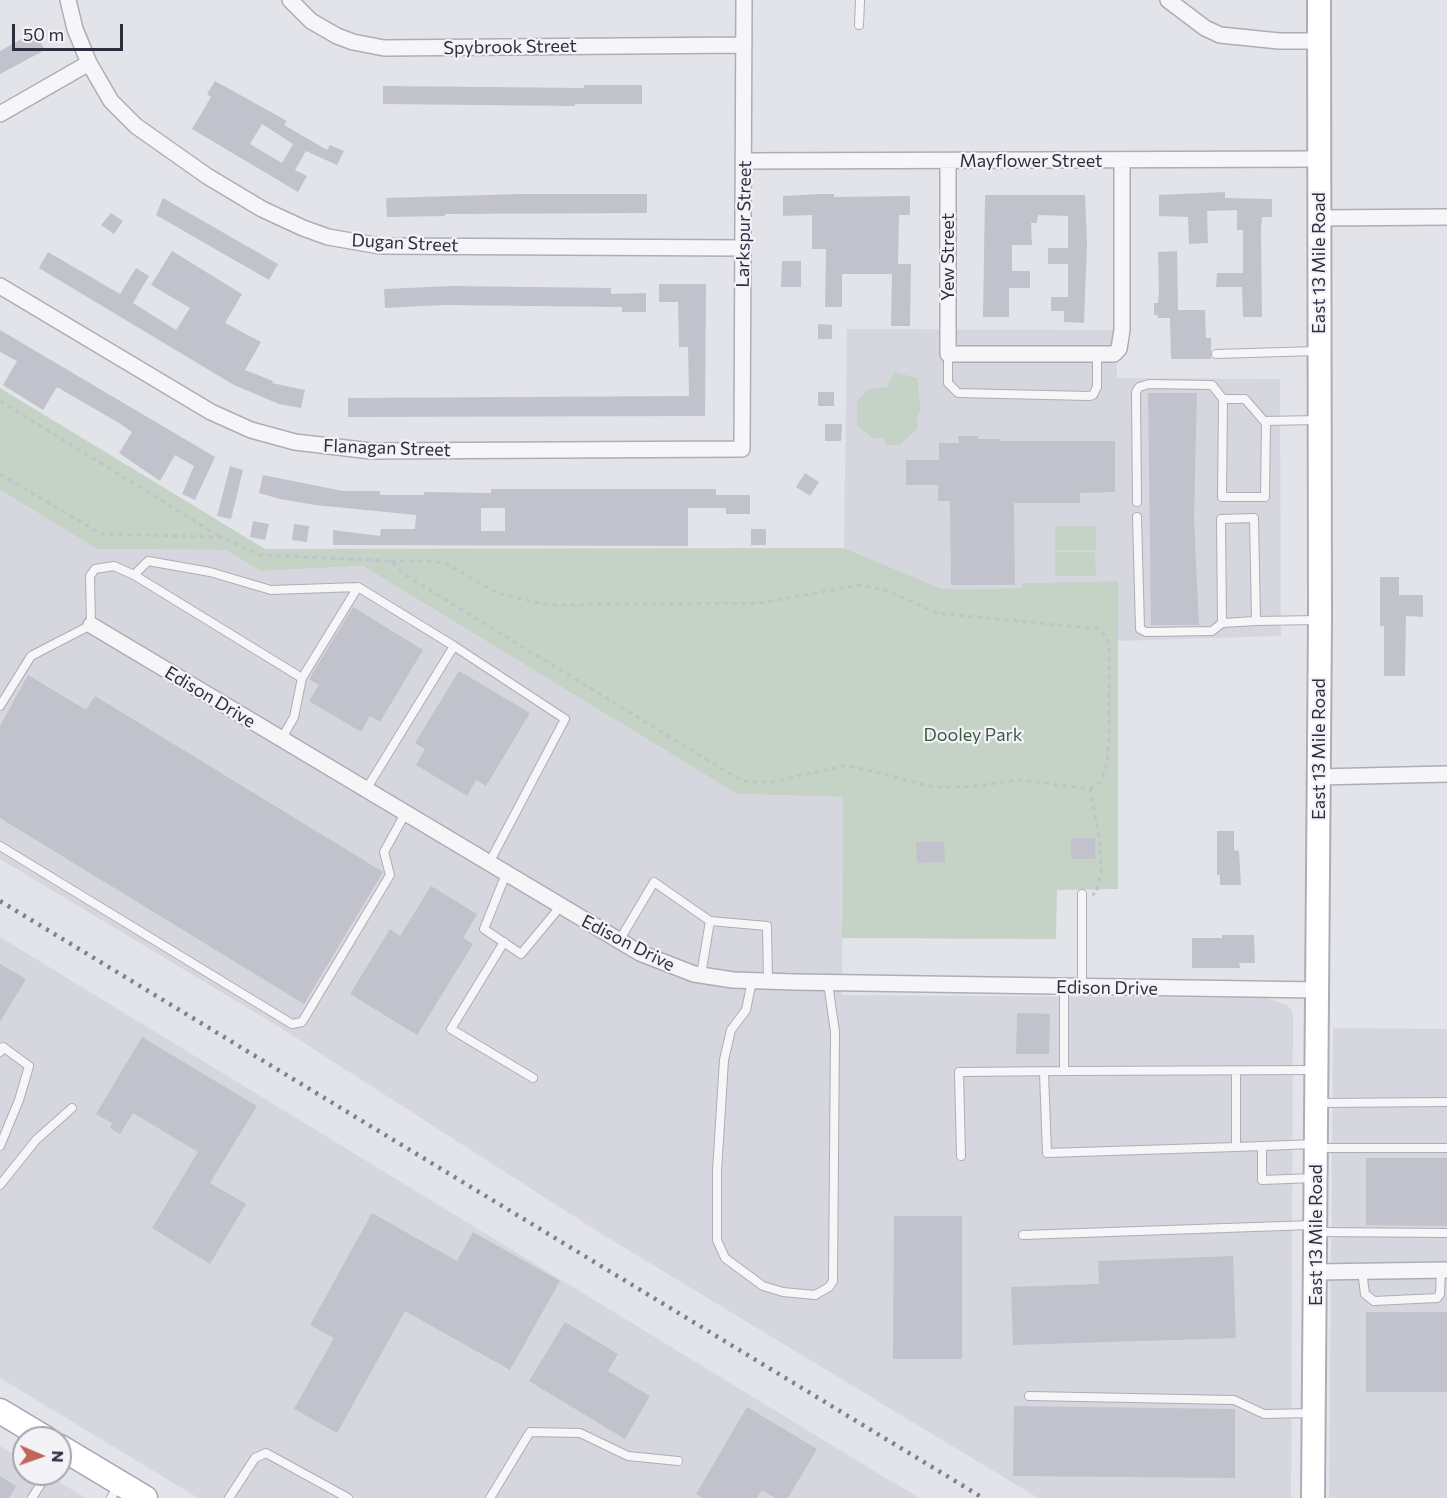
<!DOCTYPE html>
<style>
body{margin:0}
#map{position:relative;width:1447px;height:1498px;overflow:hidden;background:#e3e4ea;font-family:Commissioner,sans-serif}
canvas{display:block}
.north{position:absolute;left:12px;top:1426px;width:60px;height:60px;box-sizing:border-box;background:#f3f3f7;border:2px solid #a4a4ae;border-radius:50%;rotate:92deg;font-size:16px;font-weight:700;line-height:24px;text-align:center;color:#2d2e40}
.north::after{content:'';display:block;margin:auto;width:21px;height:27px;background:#c16556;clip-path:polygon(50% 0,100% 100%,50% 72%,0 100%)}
.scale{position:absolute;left:12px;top:24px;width:111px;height:27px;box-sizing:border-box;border:3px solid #2d2e40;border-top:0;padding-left:8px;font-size:18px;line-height:21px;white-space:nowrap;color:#2d2e40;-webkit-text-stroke:4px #f3f3f7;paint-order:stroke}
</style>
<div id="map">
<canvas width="1447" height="1498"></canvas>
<div class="north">N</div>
<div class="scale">50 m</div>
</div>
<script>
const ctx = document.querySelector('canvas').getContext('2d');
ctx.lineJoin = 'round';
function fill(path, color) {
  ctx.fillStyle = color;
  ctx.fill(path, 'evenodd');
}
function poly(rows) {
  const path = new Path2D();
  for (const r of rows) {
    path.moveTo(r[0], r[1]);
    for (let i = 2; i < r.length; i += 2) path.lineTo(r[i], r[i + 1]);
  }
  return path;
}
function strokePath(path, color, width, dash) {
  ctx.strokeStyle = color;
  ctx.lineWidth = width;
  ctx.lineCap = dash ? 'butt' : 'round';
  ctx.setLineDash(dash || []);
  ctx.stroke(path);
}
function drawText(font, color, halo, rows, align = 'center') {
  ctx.font = font + ' Commissioner,sans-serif';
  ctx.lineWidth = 4.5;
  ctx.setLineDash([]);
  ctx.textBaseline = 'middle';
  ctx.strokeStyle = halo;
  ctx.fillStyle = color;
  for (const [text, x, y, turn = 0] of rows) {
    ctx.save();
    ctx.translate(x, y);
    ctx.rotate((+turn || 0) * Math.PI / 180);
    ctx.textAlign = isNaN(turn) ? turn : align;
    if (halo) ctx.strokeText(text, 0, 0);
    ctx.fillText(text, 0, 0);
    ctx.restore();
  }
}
fill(poly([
 [847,329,1116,330,1117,378,1280,379,1281,636,1118,641,1118,581,1022,583,1022,588,943,589,844,548],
 [0,490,97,549,226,550,260,571,363,566,737,794,843,797,842,995,1267,998,1287,1005,1292,1010,1293,1020,1291,1498,1038,1498,600,1233,276,1025,0,859],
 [0,937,879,1474,920,1498,198,1498,0,1378],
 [1333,1028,1447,1029,1447,1498,1329,1498],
 [0,1446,24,1461,24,1474,46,1474,86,1498,0,1498]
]), '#d6d6df');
fill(poly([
 [894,372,917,378,921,410,917,417,918,428,900,445,887,445,883,438,873,438,857,426,857,401,869,389,887,387],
 [0,388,265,549,844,548,943,589,1021,588,1022,583,1118,581,1118,889,1057,890,1056,939,842,938,843,797,737,794,363,566,260,571,226,550,97,549,0,490],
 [1055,526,1096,526,1096,550,1055,550],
 [1055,552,1095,552,1096,576,1055,576]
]), '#c5d3c6');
fill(poly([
 [35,32,45,50,0,74,0,51],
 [215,81,287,121,284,125,327,150,330,145,344,151,337,165,306,151,295,170,307,176,298,192,192,129,211,97,207,94],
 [262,124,293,144,282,163,250,144],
 [584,85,642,85,642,104,575,104,575,106,383,104,383,86,584,88],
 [1225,192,1225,198,1272,199,1272,217,1262,217,1261,229,1262,317,1243,317,1242,287,1216,287,1217,273,1243,273,1243,230,1237,230,1237,210,1207,211,1208,243,1189,244,1188,217,1159,216,1159,195],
 [521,194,647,194,647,213,445,214,445,216,387,217,386,198],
 [819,194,834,194,834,197,910,196,910,215,899,215,898,264,911,264,910,326,891,326,892,274,842,274,842,307,825,307,826,249,812,249,812,215,783,216,783,196],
 [985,195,1085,195,1087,243,1084,323,1064,322,1064,311,1051,311,1051,297,1068,297,1068,264,1048,264,1048,248,1068,248,1068,216,1038,215,1037,223,1031,223,1032,245,1012,245,1012,271,1030,271,1030,288,1009,288,1009,317,983,317],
 [163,198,278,264,269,280,156,215],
 [111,213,123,221,114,234,101,225],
 [172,251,242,294,225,323,261,342,245,370,273,381,272,383,305,390,301,408,279,404,234,385,39,268,48,252,120,294,136,268,149,276,133,303,176,330,190,308,151,285],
 [1177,251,1178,310,1205,310,1206,338,1211,338,1211,359,1171,359,1170,318,1158,318,1158,315,1154,315,1154,303,1158,303,1159,291,1158,252],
 [782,261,801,261,801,287,781,287],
 [659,284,706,284,705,416,348,417,348,398,689,396,688,347,679,347,678,302,659,302],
 [452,286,611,288,611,294,646,293,646,312,622,312,622,307,443,305,385,308,384,289],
 [818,324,832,325,832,339,818,339],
 [0,330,215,457,195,500,182,494,194,466,175,455,160,481,119,453,132,432,119,423,57,387,43,410,3,385,17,361,0,352],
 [818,392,834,392,834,406,818,406],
 [1148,393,1197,393,1194,518,1199,625,1151,625],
 [825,424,842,424,841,441,825,441],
 [958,436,978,436,978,439,999,439,999,441,1115,441,1115,492,1080,493,1080,503,1014,503,1015,585,951,585,950,501,938,501,938,485,906,485,906,460,939,460,939,443,959,443],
 [230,466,243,470,231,519,217,516],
 [805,473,819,482,810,496,796,487],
 [263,475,343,491,380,491,380,495,424,495,424,492,491,493,491,489,716,489,716,495,750,495,750,514,726,514,726,508,688,508,688,546,333,545,333,530,380,536,381,529,415,529,416,515,315,505,280,499,259,493],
 [481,508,505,508,505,531,481,531],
 [253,521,269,524,265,540,250,537],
 [294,524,309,526,307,542,292,540],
 [751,529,766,529,766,545,751,545],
 [1380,577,1399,577,1399,595,1423,595,1423,617,1406,616,1405,676,1384,676,1384,626,1380,626],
 [353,607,423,650,380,722,370,716,361,732,309,701,319,685,309,679],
 [459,671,530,713,486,786,476,780,467,796,416,765,425,749,415,743],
 [28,675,86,710,95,696,383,872,304,1004,0,818,0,726],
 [1217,831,1234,831,1234,850,1239,851,1241,885,1220,885,1220,875,1217,875],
 [1071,838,1095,838,1095,859,1071,859],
 [916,842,944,842,945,862,917,863],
 [431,886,477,914,463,938,473,944,417,1035,350,994,390,929,400,936],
 [1222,935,1254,935,1255,963,1239,963,1240,968,1192,968,1192,938,1222,938],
 [0,964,26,979,0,1022],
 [1017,1013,1050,1014,1049,1054,1016,1054],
 [142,1037,257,1106,210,1183,246,1204,210,1264,152,1228,198,1152,133,1113,120,1134,110,1128,112,1123,96,1114],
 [1366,1158,1447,1158,1447,1226,1366,1225],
 [372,1213,457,1261,473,1232,560,1281,510,1370,405,1311,337,1433,294,1409,334,1338,310,1325],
 [894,1216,962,1216,962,1359,893,1359],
 [1233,1256,1236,1338,1013,1345,1011,1287,1099,1284,1098,1261],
 [1366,1312,1447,1312,1447,1392,1366,1392],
 [565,1322,618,1354,608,1371,650,1396,625,1439,529,1381],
 [1014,1406,1235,1409,1235,1478,1013,1476],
 [747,1407,817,1449,788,1498,775,1498,762,1490,757,1498,703,1498,696,1494],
 [0,1476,16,1486,9,1498,0,1498]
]), '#c1c2cc');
const lane = poly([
 [859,25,860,0],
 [948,354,948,383,958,393,1089,396,1093,395,1097,387,1097,354],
 [1216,354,1317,351],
 [1266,421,1265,497,1222,497,1223,399,1245,399,1264,421,1318,420],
 [1137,502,1136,392,1139,387,1149,384,1212,385,1223,399],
 [1137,517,1140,629,1146,632,1212,631,1222,623],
 [358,587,454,646],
 [1256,621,1222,623,1221,519,1254,518,1256,621,1318,620],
 [0,706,31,656,91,625,90,576,95,569,114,566,134,575],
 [281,740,294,717,302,678,358,587,271,590,210,572,148,561,134,575,302,678],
 [367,788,454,646,565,719,489,863],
 [0,846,292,1024,302,1022,390,875,384,852,406,812],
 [506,874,484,929,521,954,560,907],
 [710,921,767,926,768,981],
 [619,941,654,882,710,921,701,975],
 [504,942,451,1029,533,1078],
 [752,981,746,1010,731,1030,724,1060,717,1171,717,1240,725,1258,763,1286,783,1292,815,1295,829,1287,833,1281,835,1032,828,983],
 [1064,988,1064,1071,1315,1070],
 [1082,988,1082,894],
 [0,1052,3,1047,29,1066,19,1100,0,1146],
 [1236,1071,1236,1147,1315,1144],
 [1044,1073,1047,1153,1236,1147],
 [1320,1103,1447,1102],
 [1262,1146,1262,1180,1314,1178],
 [1318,1148,1447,1148],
 [961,1156,959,1072,1064,1071],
 [0,1185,36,1140,72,1108],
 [1317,1232,1447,1233],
 [1023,1235,1312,1225],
 [1362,1271,1365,1294,1374,1301,1437,1298,1440,1294,1441,1270],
 [1029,1396,1234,1400,1264,1414,1313,1413],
 [32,1498,47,1474],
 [111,1498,119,1484],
 [229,1498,255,1458,266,1453,348,1498],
 [490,1498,530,1432,580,1433,628,1456,678,1461]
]);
const street = poly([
 [68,0,75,29,89,63,111,101,136,126,207,176,262,209,303,228,328,237,380,246,743,248],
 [290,0,311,21,337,36,353,42,384,48,744,45],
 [1168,0,1205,28,1220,35,1279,41,1319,41],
 [0,114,89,63],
 [744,161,1319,159],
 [948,161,948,354,1114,354,1119,349,1122,330,1122,160],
 [1319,218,1447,217],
 [0,286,211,412,251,430,295,442,371,451,742,449,744,0],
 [91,625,640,953,694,974,733,980,794,982,1317,990],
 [1318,777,1447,774],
 [1316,1272,1447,1270]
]);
const secondary = poly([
 [1313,1498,1320,620,1319,0]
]);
const primary = poly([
 [0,1411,45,1438],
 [60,1447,145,1498]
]);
strokePath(lane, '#acadb7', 10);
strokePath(street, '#acadb7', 18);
strokePath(secondary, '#acadb7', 26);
strokePath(primary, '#a4a6b4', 27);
strokePath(poly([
 [0,401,219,536],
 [0,474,101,534,221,537,260,555,391,561,401,572,433,592,737,778,748,782,771,782,844,766,856,767,933,787,968,787,1019,780,1090,789,1100,842,1101,872,1096,894,1092,894],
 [391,561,430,561,447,564,497,593,548,605,760,603,861,585,888,591,937,613,1098,629,1106,636,1109,647,1109,739,1107,764,1101,781,1090,789]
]), '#c2c2c9', 3, [4.5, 4.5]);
strokePath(lane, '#f6f6f9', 8);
strokePath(street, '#f6f6f9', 15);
strokePath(secondary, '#fff', 22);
strokePath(primary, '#fff', 24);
strokePath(poly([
 [0,901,983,1498]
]), '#7e8092', 4.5, [3, 6]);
drawText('18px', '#2d2e40', '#f3f3f7', [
 ["Spybrook Street",510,47,-1],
 ["Mayflower Street",1031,161],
 ["Larkspur Street",744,224,-89],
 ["Dugan Street",405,243,3],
 ["Yew Street",948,257,-90],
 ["East 13 Mile Road",1319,263,-90],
 ["Flanagan Street",387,448,2],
 ["Edison Drive",210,697,31],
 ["East 13 Mile Road",1319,749,-90],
 ["Edison Drive",628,943,27],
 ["Edison Drive",1107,988,1],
 ["East 13 Mile Road",1316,1235,-90]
]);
drawText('18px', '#3c5b3f', '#f3f3f7', [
 ["Dooley Park",973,735]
]);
</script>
